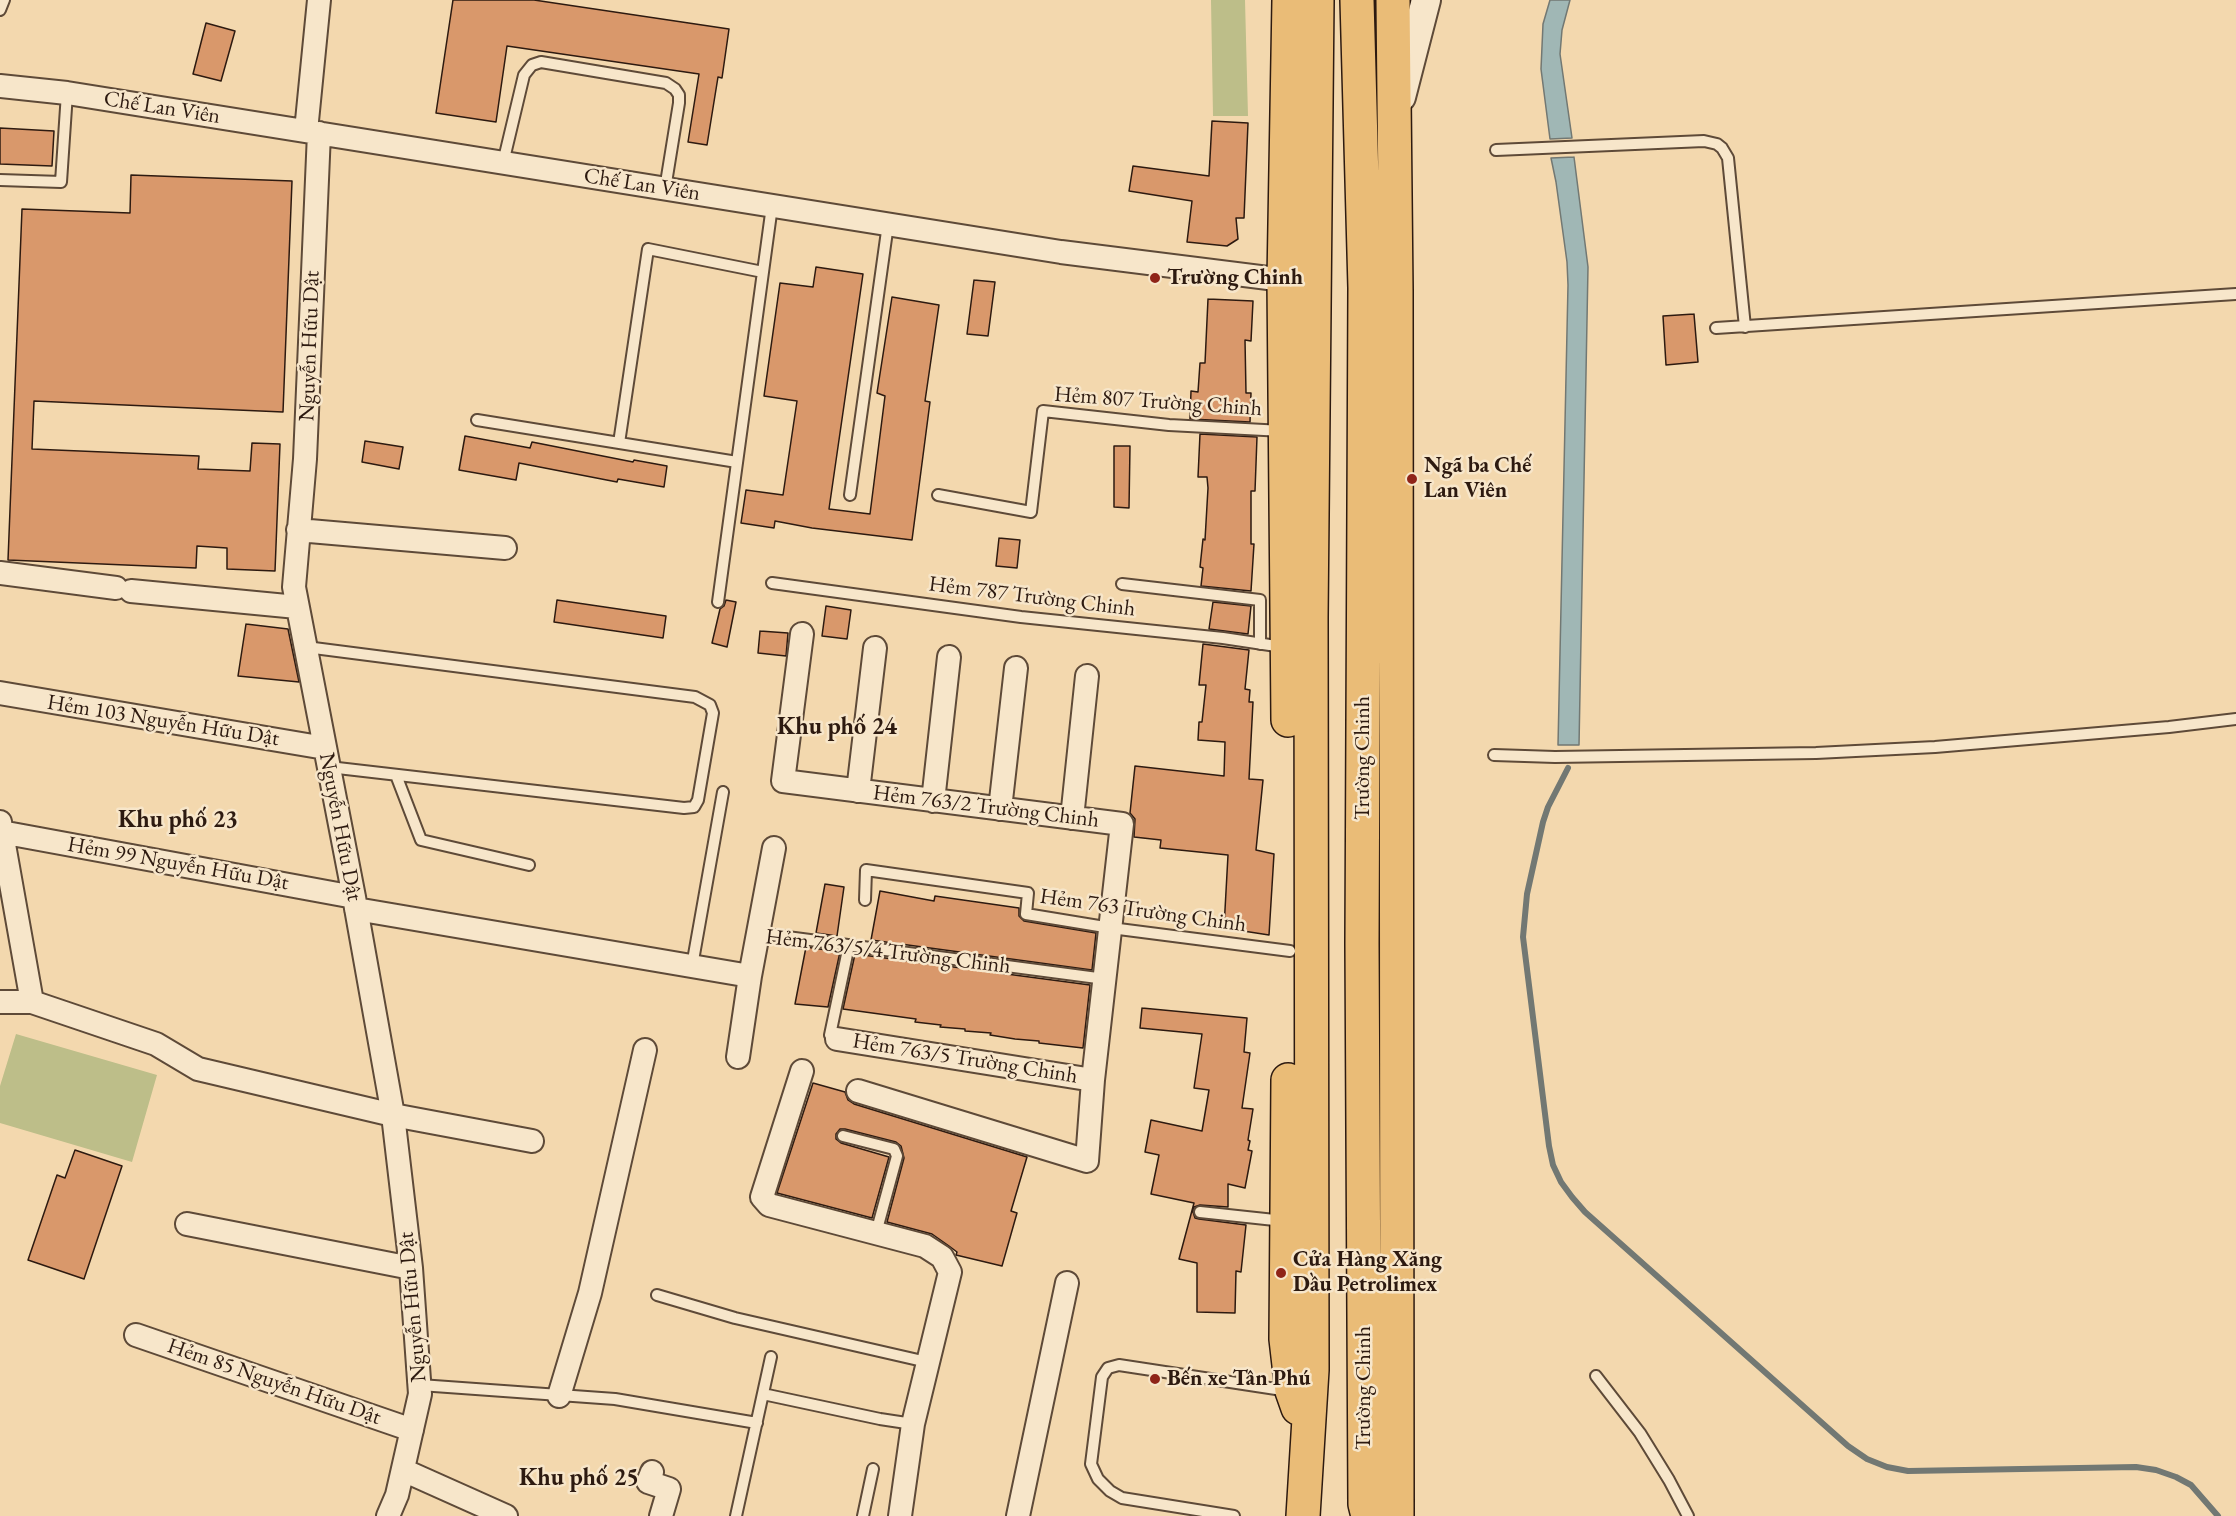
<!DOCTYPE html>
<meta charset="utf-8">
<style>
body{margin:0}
canvas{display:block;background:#f3d8ae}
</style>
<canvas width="2236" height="1516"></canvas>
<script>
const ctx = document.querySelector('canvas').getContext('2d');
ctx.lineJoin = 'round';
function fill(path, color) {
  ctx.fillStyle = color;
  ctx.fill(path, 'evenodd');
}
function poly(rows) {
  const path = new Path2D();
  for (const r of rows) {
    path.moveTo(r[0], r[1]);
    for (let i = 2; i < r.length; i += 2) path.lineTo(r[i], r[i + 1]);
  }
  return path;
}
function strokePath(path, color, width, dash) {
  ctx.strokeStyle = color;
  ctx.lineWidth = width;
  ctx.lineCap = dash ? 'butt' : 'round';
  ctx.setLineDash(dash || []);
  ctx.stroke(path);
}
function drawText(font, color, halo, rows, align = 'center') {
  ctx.font = font + ' "EB Garamond",serif';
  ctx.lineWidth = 5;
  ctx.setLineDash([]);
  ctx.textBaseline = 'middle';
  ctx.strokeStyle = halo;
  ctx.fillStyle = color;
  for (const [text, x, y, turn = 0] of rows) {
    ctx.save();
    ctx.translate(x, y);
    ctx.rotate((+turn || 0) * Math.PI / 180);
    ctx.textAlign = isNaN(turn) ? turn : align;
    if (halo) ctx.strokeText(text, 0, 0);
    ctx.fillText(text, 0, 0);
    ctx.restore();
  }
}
fill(poly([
 [1211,0,1245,0,1248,116,1213,116],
 [16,1034,157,1075,132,1162,0,1123,0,1086]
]), '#bdbe89');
const water = poly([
 [1550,0,1570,0,1562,30,1560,54,1572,138,1550,139,1541,69,1543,24,1550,0],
 [1574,157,1588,267,1579,745,1558,745,1568,285,1567,262,1556,182,1551,158,1574,157]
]);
fill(water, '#a0b7b5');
strokePath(water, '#727873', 1.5);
strokePath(poly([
 [1568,768,1548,807,1543,822,1527,894,1523,937,1549,1146,1553,1165,1561,1182,1572,1197,1585,1212,1848,1446,1867,1459,1887,1467,1908,1471,2136,1467,2156,1470,2176,1477,2191,1485,2218,1516]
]), '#727873', 6);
const building = poly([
 [453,0,534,0,729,29,722,78,718,77,707,145,688,142,699,74,507,46,496,122,436,113,453,0],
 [206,23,235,31,221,81,193,74,206,23],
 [1212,121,1248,123,1244,218,1236,218,1238,239,1227,246,1187,242,1192,201,1129,191,1133,166,1209,176,1212,121],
 [0,128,54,131,52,166,0,164,0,128],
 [131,175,292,181,283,412,34,401,32,449,199,456,198,469,250,471,252,443,280,444,275,571,227,569,227,548,197,546,196,568,8,560,22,209,130,213,131,175],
 [816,267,863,274,829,509,870,514,885,396,877,393,892,297,939,305,925,401,930,402,912,540,812,528,775,521,774,528,741,523,746,490,783,495,797,401,764,396,780,283,813,287,816,267],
 [974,280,995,282,988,336,967,334,974,280],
 [1208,299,1253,301,1251,341,1245,340,1246,393,1251,393,1250,422,1190,419,1191,391,1198,392,1200,363,1205,363,1208,299],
 [1694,314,1698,362,1666,365,1663,316,1694,314],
 [1200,434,1257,437,1255,491,1251,491,1251,544,1254,544,1251,591,1201,586,1203,568,1200,567,1203,539,1205,540,1208,488,1207,477,1198,477,1200,434],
 [465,436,530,448,532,442,633,462,634,460,667,466,664,487,618,479,617,482,519,463,516,480,459,470,465,436],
 [365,441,403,447,399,469,362,462,365,441],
 [1114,446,1130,446,1129,508,1114,507,1114,446],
 [999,538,1020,540,1017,568,996,566,999,538],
 [557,600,666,616,663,638,554,622,557,600],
 [726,600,736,602,727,647,712,643,720,609,724,606,726,600],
 [1213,602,1251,606,1248,634,1209,629,1213,602],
 [826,606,851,610,847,639,822,636,826,606],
 [246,624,288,629,299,682,238,676,246,624],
 [760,631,788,633,786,656,758,653,760,631],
 [1203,644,1249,650,1245,689,1250,690,1249,702,1253,702,1249,779,1263,780,1256,850,1274,854,1269,935,1224,928,1228,855,1160,848,1161,840,1134,837,1135,819,1130,813,1135,766,1224,776,1225,742,1198,740,1199,722,1202,722,1206,685,1199,685,1203,644],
 [825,884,844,887,837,936,816,933,825,884],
 [880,891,934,901,935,896,1019,908,1019,916,1024,921,1096,933,1092,970,871,940,880,891],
 [806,947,840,952,828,1007,795,1004,806,947],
 [855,954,1090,985,1083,1048,1039,1043,1039,1041,1015,1039,990,1035,991,1033,965,1031,965,1029,940,1027,941,1025,915,1022,916,1019,843,1009,855,954],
 [1142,1008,1247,1018,1244,1052,1250,1053,1242,1108,1253,1109,1248,1140,1250,1141,1248,1150,1252,1151,1245,1188,1228,1184,1228,1207,1200,1205,1194,1207,1193,1212,1195,1218,1199,1219,1246,1225,1241,1272,1236,1271,1235,1313,1197,1312,1197,1263,1179,1259,1194,1203,1151,1194,1159,1155,1145,1152,1151,1120,1202,1131,1209,1090,1194,1088,1202,1034,1140,1028,1142,1008],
 [813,1083,845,1092,848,1100,854,1104,1027,1157,1011,1211,1017,1213,1002,1266,956,1255,957,1252,949,1246,932,1234,887,1222,904,1158,901,1146,896,1142,845,1129,840,1129,836,1134,836,1139,841,1143,889,1157,872,1218,777,1193,813,1083],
 [75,1150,122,1166,84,1279,28,1260,57,1175,65,1178,75,1150]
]);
fill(building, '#d9986b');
strokePath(building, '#2d1a10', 1.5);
const service = poly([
 [0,10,4,0],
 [1496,150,1704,141,1717,144,1722,148,1728,158,1745,327],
 [503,163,524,75,532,65,541,62,666,83,675,89,679,95,679,103,665,189],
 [0,180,61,182,67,93],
 [1716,328,2236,294],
 [477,420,737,462],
 [619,443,648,249,763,272],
 [850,495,888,224],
 [938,495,1031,512,1043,411,1169,425,1283,431],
 [772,583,1021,617,1223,638,1283,647],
 [1122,584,1260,600,1260,644],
 [718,602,772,206],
 [306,647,695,697,710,705,713,713,698,800,694,807,684,808,329,767],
 [1494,755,1555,757,1816,753,1935,747,2169,727,2236,719],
 [396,775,421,840,529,865],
 [865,900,866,870,1028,893,1026,914,1111,928,1290,951],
 [757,933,1105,979],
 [692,966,723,792],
 [836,1039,830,1035,849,945],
 [843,1136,894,1149,897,1156,876,1233],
 [1200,1212,1284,1221],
 [657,1295,735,1318,927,1362],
 [1596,1376,1640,1433,1669,1480,1688,1516],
 [420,1385,615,1399,757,1423],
 [763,1394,880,1419,913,1424],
 [736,1516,771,1357],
 [863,1516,873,1469],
 [1234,1516,1122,1498,1110,1491,1098,1479,1091,1464,1102,1377,1108,1368,1119,1365,1289,1391]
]);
const minor = poly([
 [0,86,67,93,1061,252,1284,280],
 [306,131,319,0],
 [319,133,305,459,294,587,354,897,393,1115,411,1268,420,1394,397,1495,388,1516],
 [298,530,505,548],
 [0,573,116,588],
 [131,591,297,607],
 [802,634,783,781,1122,824,1093,1080,1087,1161,858,1091],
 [0,693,325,748],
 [858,791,875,648],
 [933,801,949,657],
 [1000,809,1016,668],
 [1072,818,1087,676],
 [0,822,32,1002],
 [1,832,354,897],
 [356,909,750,976],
 [0,1002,32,1002,156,1044,198,1069,393,1115,532,1141],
 [837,1039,1093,1080],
 [738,1057,750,976,774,848],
 [802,1071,762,1197,769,1205,925,1246,942,1257,950,1272,913,1424,900,1516],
 [187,1224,411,1268],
 [136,1335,412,1430],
 [559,1396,590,1293,645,1050],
 [403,1470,506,1516],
 [652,1472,648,1482,669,1489,661,1516],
 [1018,1516,1067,1283]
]);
const tertiary = poly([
 [1401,97,1426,0]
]);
const primary = poly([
 [1357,0,1365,288,1362,943,1365,1504,1368,1516],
 [1393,0,1396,290,1397,1516],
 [1288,720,1284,280,1289,0],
 [1288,1080,1286,1339,1292,1391,1298,1408],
 [1303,1516,1312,1370,1311,617,1317,0]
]);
strokePath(service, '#5e4a38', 14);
strokePath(minor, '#5e4a38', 26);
strokePath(tertiary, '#5e4a38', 32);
strokePath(primary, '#2d1a10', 36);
strokePath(service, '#f7e6ca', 10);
strokePath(minor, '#f7e6ca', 22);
strokePath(tertiary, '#f7e6ca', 28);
strokePath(primary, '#eabc77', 33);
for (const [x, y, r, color] of [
 [1155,278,6,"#8f2418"],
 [1412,479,6,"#8f2418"],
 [1281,1273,6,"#8f2418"],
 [1155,1379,6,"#8f2418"]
]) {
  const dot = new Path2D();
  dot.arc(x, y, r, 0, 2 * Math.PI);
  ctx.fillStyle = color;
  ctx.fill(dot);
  strokePath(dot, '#f7e6ca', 2);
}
drawText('22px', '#2d1a10', '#f7e6ca', [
 ["Chế Lan Viên",162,108,9],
 ["Chế Lan Viên",642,185,9],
 ["Nguyễn Hữu Dật",310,346,-88],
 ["Hẻm 807 Trường Chinh",1158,402,4],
 ["Hẻm 787 Trường Chinh",1032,597,7],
 ["Hẻm 103 Nguyễn Hữu Dật",163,721,9],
 ["Trường Chinh",1363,758,-90],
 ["Hẻm 763/2 Trường Chinh",986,807,7],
 ["Nguyễn Hữu Dật",340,827,79],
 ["Hẻm 99 Nguyễn Hữu Dật",178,864,10],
 ["Hẻm 763 Trường Chinh",1143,911,8],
 ["Hẻm 763/5/4 Trường Chinh",888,952,7],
 ["Hẻm 763/5 Trường Chinh",965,1059,9],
 ["Nguyễn Hữu Dật",413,1307,-95],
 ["Hẻm 85 Nguyễn Hữu Dật",274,1382,19],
 ["Trường Chinh",1364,1388,-90]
]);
drawText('bold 22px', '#2d1a10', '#f7e6ca', [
 ["Trường Chinh",1167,278],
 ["Ngã ba Chế",1424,466],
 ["Lan Viên",1424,491],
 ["Cửa Hàng Xăng",1293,1260],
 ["Dầu Petrolimex",1293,1285],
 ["Bến xe Tân Phú",1167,1379]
], 'left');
drawText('bold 24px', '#2d1a10', '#f7e6ca', [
 ["Khu phố 24",837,727],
 ["Khu phố 23",178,820],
 ["Khu phố 25",579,1478]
]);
</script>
